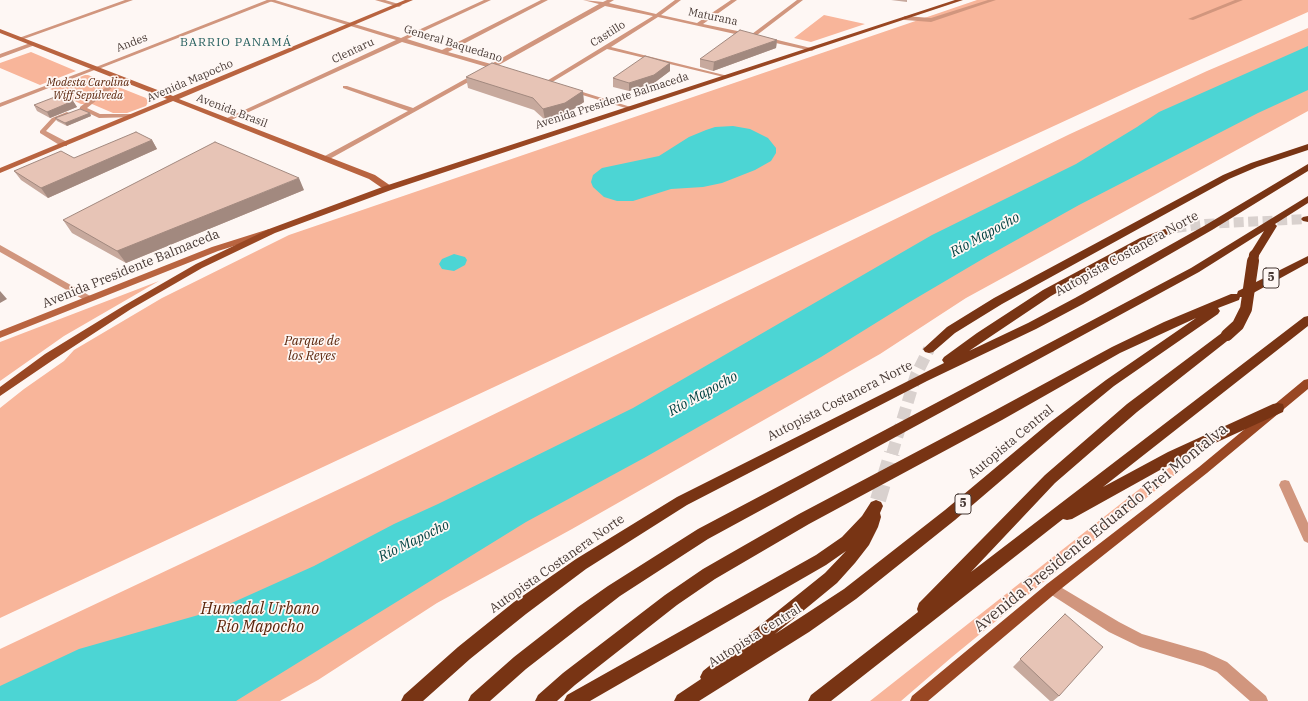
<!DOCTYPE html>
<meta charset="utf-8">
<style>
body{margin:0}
canvas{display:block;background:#fef7f4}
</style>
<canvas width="1308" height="701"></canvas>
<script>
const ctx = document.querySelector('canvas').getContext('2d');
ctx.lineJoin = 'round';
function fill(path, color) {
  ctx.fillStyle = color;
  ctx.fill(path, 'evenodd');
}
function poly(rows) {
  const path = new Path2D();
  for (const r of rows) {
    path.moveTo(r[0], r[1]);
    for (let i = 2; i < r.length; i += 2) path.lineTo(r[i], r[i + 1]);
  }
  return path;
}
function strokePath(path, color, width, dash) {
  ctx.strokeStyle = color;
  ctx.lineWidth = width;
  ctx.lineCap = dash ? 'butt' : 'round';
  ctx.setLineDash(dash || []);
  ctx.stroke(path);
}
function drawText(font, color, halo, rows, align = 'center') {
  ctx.font = font + ' "IBM Plex Serif",serif';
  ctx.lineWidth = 3.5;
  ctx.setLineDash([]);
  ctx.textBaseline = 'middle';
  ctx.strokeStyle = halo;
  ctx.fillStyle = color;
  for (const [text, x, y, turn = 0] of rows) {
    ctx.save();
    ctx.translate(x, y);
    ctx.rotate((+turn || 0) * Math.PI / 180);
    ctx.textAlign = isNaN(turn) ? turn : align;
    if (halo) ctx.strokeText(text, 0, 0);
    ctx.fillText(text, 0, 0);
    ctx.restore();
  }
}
fill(poly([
 [977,0,1308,0,1308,12,1134,89,939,179,0,618,0,408,24,389,64,361,74,350,162,298,289,235],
 [824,15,865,24,811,42,794,38],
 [1308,28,1308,111,966,298,880,354,572,529,437,603,318,680,280,701,0,701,0,649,365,477,1070,134,1207,71],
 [31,52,76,71,40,85,0,68,0,63],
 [85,75,88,75,146,98,148,102,146,106,127,113,113,113,92,104,81,104,50,89],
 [159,281,64,336,0,381,0,342],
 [1205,450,952,657,901,701,870,701,1142,487,1173,465]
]), '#f8b59a');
fill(poly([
 [1308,46,1308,90,1258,113,1079,205,986,257,908,303,821,357,644,458,526,522,236,701,0,701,0,686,79,649,216,610,314,566,394,524,438,504,633,408,932,235,1076,164,1137,127,1159,112],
 [733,126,750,129,768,138,776,148,776,153,771,161,755,170,722,183,703,187,671,189,633,201,617,201,604,197,593,187,591,182,593,175,602,168,659,156,689,137,706,130,715,127],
 [454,254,465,257,467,260,465,265,454,271,442,269,439,264,442,259]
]), '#4cd5d4');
strokePath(poly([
 [1176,228,1205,224,1306,219]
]), '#d9d1ce', 10, [10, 4.5]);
strokePath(poly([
 [892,454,916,375,929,349]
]), '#d9d1ce', 12, [12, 6]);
strokePath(poly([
 [878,500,892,453]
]), '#d9d1ce', 16, [16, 8]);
fill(poly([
 [988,0,996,0,931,22,905,20,902,18,905,16,931,18,988,0],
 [1235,0,1243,0,1193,20,1188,19,1235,0],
 [118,78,123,79,87,108,100,114,132,114,134,115,134,117,99,118,80,109,80,107,118,78],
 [67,112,69,113,69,115,56,120,46,131,67,142,67,146,61,146,40,133,40,131,52,118,67,112],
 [0,245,92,297,94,299,92,301,86,301,0,252,0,245],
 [1285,480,1289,481,1308,523,1308,543,1304,541,1279,485,1281,481,1285,480],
 [1052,582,1119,622,1142,634,1205,652,1227,662,1266,696,1268,701,1250,701,1217,672,1203,666,1140,647,1109,632,1047,592,1045,588,1047,584,1052,582]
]), '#d1967e');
fill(poly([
 [266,0,275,0,401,38,484,0,491,0,407,39,442,50,541,0,548,0,448,52,491,64,599,4,583,0,603,2,607,0,614,0,609,3,656,14,675,0,681,0,661,15,697,23,731,0,737,0,703,24,752,34,797,0,803,0,757,35,815,49,812,51,658,17,611,47,728,76,728,78,607,49,549,84,545,84,545,82,653,16,605,6,497,66,502,68,502,70,492,69,326,161,322,159,323,157,408,111,343,88,343,86,347,86,413,108,487,67,402,42,229,121,225,121,225,119,396,40,266,0],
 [375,0,385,0,402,5,399,7,375,0],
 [33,42,36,44,35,45,0,58,0,54,33,42],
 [92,68,97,69,0,107,0,103,92,68],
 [569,89,573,89,634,108,629,109,569,91,569,89]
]), '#d1967e');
fill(poly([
 [125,0,133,0,21,40,16,39,125,0],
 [267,0,275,0,96,70,91,69,267,0]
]), '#d1967e');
fill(poly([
 [405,0,413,0,179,99,375,175,391,186,391,190,385,190,369,179,173,101,0,173,0,168,167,99,0,33,0,29,173,96,405,0],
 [269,229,273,232,272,234,218,251,0,338,0,331,212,247,269,229]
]), '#b96440');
fill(poly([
 [955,0,963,0,391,190,275,233,202,268,131,309,53,360,0,396,0,387,45,354,125,305,196,264,269,229,385,186,955,0],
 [1308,379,1308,389,1207,473,1057,592,928,701,910,701,912,696,1047,584,1199,467,1304,380,1308,379]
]), '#994723');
fill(poly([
 [1308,144,1308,150,1257,167,1229,179,1002,304,955,333,933,352,929,353,925,352,923,349,947,327,994,298,1223,175,1251,163,1308,144],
 [1308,164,1308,171,1212,230,1083,304,1036,329,927,381,687,505,586,569,526,614,470,659,423,701,401,701,404,695,458,647,514,602,576,559,677,497,944,363,942,360,944,357,977,333,1043,290,1140,238,1176,225,1181,228,1180,230,1148,242,1051,296,969,351,1028,323,1075,298,1204,226,1308,164],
 [1308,196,1308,203,1275,224,1277,226,1258,257,1250,257,1249,255,1264,231,1199,272,708,539,620,596,526,669,490,701,468,701,471,695,514,657,578,607,608,586,698,529,1191,268,1308,196],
 [1308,216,1308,222,1303,221,1301,219,1303,217,1308,216],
 [1308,256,1308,263,1246,297,1240,297,1239,300,1218,308,1220,311,1218,314,1114,386,1059,431,955,520,856,599,809,632,699,701,674,701,677,695,701,679,700,677,703,671,825,573,846,551,826,565,590,701,564,701,567,695,816,555,842,537,862,516,871,502,876,500,881,502,883,506,880,513,881,517,878,527,869,545,855,563,837,583,775,634,844,589,945,510,1049,423,1106,380,1196,318,1120,353,1002,420,809,524,715,579,677,605,575,685,557,701,535,701,538,695,563,673,665,595,703,569,799,514,992,412,1112,347,1164,322,1231,294,1237,294,1238,291,1308,256],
 [1308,316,1308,326,1103,487,1168,452,1273,404,1278,403,1283,404,1284,408,1283,412,1178,460,1072,519,1067,520,1063,519,831,701,808,701,811,695,918,612,917,609,919,603,1045,475,1127,404,1223,332,1227,331,1231,332,1233,335,1231,338,1137,412,1055,483,971,572,1304,317,1308,316]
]), '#783414');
strokePath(poly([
 [1253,262,1254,255]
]), '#783414', 10);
strokePath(poly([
 [1227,335,1238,325,1246,309,1253,261]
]), '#783414', 12);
fill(poly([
 [891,0,907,0,907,2],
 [777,40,776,48,713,71,700,67,700,59],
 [670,71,654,83,629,91,613,87,613,78],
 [466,77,584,102,566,114,545,120,534,110,468,88],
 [73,101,77,107,50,118,37,111,34,105],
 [90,113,91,116,67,126,57,121,55,118],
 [152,140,157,149,48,198,21,180,14,171,74,158],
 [304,190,126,263,72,233,63,220],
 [1065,614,1059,696,1053,701,1050,701,1013,667]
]), '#c7a99d');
fill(poly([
 [777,40,776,48,713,71,714,62],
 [670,63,670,71,654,83,629,91,629,83],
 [583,91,584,102,566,114,545,120,543,109],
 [73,101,77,107,50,118,47,112],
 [90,113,91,116,67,126,65,123],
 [152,140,157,149,48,198,41,188],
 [299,178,304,190,126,263,117,251],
 [0,291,7,299,0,303]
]), '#a2897f');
const building = poly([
 [740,30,777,40,714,62,700,59,740,30],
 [645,56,670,63,654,75,629,83,613,78,645,56],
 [492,63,583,91,565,103,543,109,533,98,466,77,492,63],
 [60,95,73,101,47,112,34,105,60,95],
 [80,109,90,113,65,123,55,118,80,109],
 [136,132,152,140,41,188,14,171,61,151,74,158,136,132],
 [215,142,299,178,117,251,63,220,215,142],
 [1065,614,1103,647,1059,696,1020,659,1065,614]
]);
fill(building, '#e7c4b6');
strokePath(building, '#a2897f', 1);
drawText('11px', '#473934', '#fef7f4', [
 ["Maturana",713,17,12],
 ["Castillo",608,34,-32],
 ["Andes",132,43,-21],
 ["General Baquedano",453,44,17],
 ["Clentaru",353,51,-25],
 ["Avenida Mapocho",190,81,-23],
 ["Avenida Presidente Balmaceda",612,101,-18],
 ["Avenida Brasil",232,111,21]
]);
drawText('italic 11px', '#5a240a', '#fef7f4', [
 ["Modesta Carolina",88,83],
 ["Wiff Sepúlveda",88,96]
]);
ctx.letterSpacing = '1px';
drawText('12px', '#255f5e', '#fef7f4', [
 ["BARRIO PANAMÁ",236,43]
]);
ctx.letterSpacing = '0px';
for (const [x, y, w] of [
 [1271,278,16],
 [963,504,16]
]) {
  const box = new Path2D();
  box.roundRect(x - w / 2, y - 10, w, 20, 3);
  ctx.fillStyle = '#fef7f4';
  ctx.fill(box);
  strokePath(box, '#473934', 1);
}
drawText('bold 12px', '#473934', null, [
 ["5",1271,278],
 ["5",963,504]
]);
drawText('13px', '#473934', '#fef7f4', [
 ["Autopista Costanera Norte",1127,254,-29],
 ["Avenida Presidente Balmaceda",131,269,-22],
 ["Autopista Costanera Norte",840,401,-27],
 ["Autopista Central",1011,442,-40],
 ["Autopista Costanera Norte",557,564,-35],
 ["Autopista Central",755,636,-32]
]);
drawText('italic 13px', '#5a240a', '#fef7f4', [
 ["Parque de",312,341],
 ["los Reyes",312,356]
]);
drawText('italic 14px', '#024343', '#fef7f4', [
 ["Río Mapocho",985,235,-29],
 ["Río Mapocho",703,394,-29],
 ["Río Mapocho",414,541,-26]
]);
drawText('16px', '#473934', '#fef7f4', [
 ["Avenida Presidente Eduardo Frei Montalva",1101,528,-39]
]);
drawText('italic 16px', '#5a240a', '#fef7f4', [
 ["Humedal Urbano",260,609],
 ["Río Mapocho",260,627]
]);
</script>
